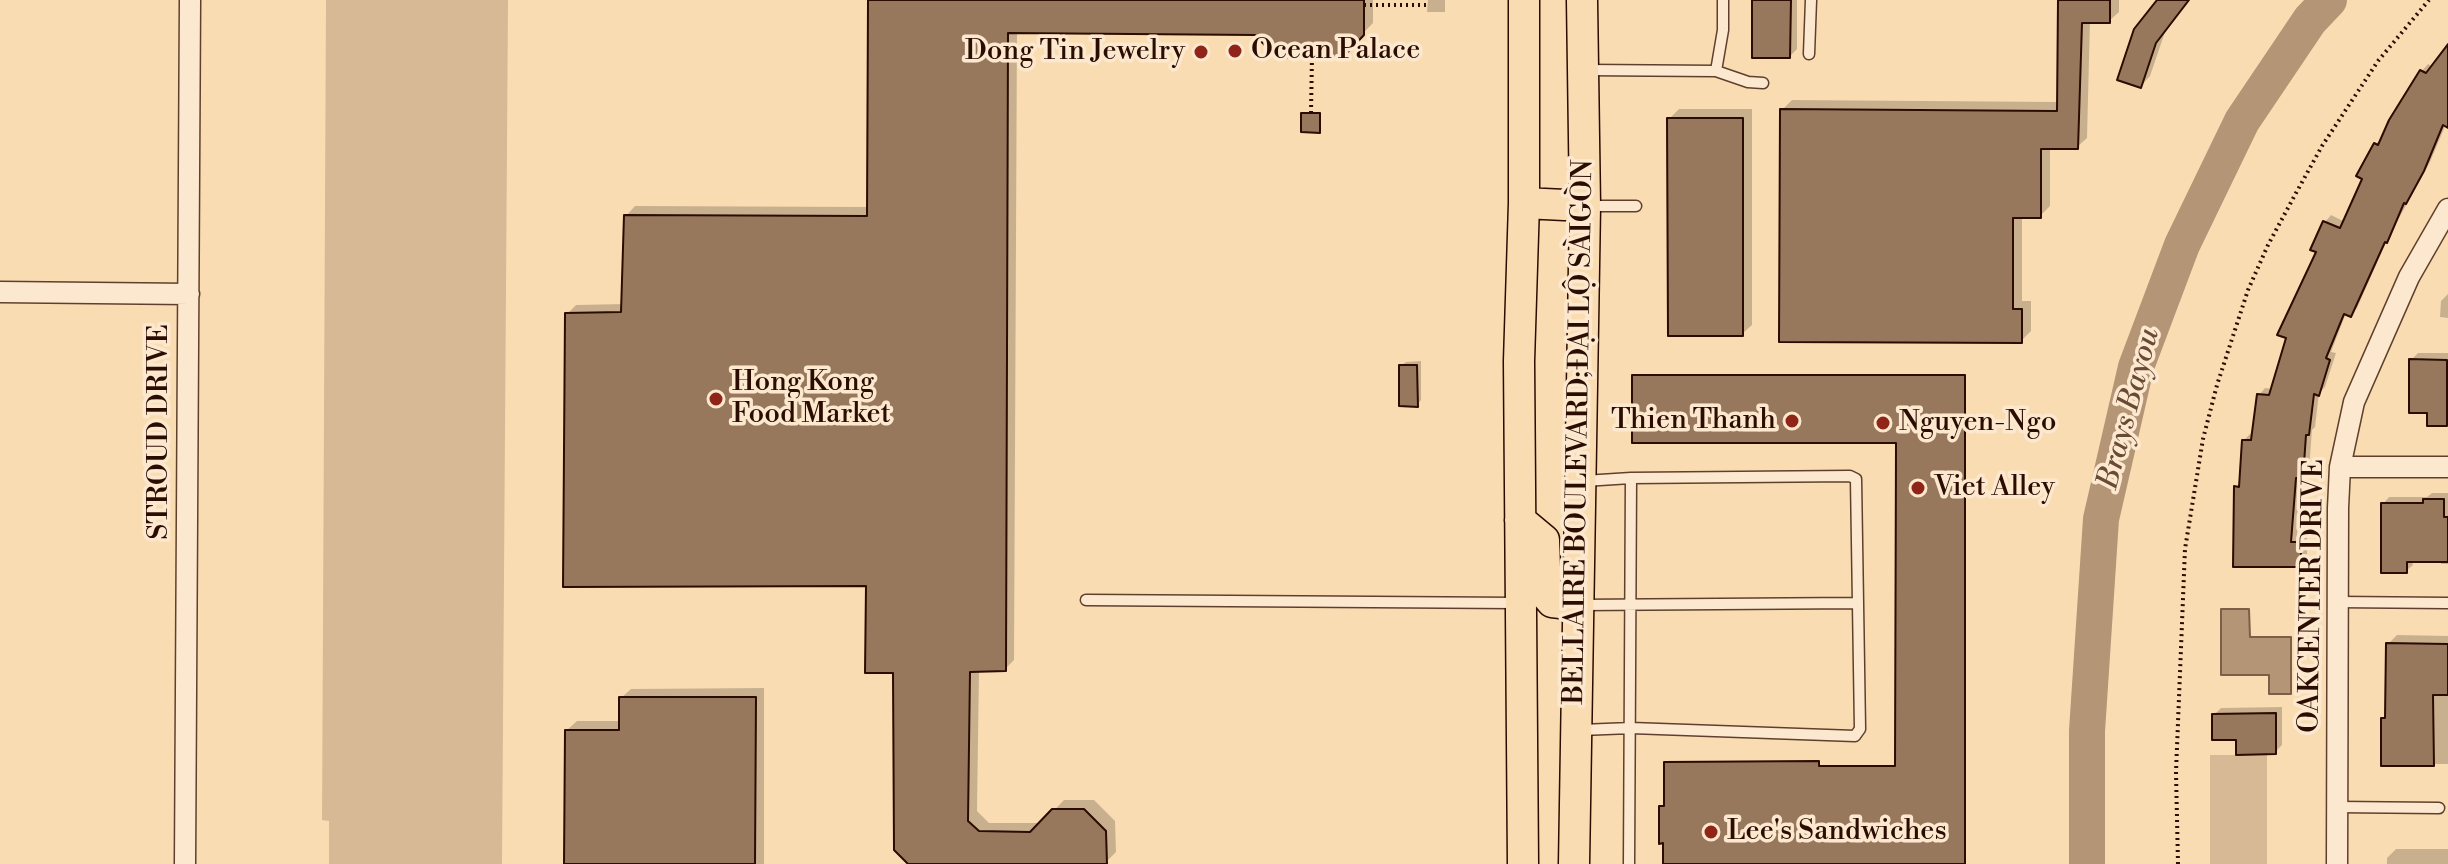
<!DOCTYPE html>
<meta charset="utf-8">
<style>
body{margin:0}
canvas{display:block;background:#fadcb3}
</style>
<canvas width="2448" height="864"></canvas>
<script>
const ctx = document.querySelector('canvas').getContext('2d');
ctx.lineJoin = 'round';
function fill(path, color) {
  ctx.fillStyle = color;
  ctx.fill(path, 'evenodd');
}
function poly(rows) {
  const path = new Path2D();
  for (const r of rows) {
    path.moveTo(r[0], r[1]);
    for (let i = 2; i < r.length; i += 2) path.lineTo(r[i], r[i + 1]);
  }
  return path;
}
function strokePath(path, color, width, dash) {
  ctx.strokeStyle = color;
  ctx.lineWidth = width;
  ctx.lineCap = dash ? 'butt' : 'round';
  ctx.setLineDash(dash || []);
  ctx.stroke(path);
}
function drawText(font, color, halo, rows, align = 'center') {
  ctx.font = font + ' "Libre Bodoni",serif';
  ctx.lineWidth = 7;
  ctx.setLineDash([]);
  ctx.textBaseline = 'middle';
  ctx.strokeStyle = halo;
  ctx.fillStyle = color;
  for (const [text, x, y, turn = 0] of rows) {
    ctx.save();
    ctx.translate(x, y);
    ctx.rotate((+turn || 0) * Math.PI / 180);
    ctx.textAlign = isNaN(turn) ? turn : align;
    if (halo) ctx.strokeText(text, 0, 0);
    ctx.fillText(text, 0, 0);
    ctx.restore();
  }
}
fill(poly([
 [326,0,508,0,502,864,329,864,329,821,322,820],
 [2210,755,2267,755,2267,864,2210,864]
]), '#d7b995');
const water = poly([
 [2221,609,2249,609,2250,637,2291,637,2291,694,2269,694,2269,675,2221,675,2221,609]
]);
fill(water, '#b49576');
strokePath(water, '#7d5e47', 2);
fill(poly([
 [870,0,1373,0,1373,23,1343,54,1256,33,1017,31,1014,660,1005,669,979,670,977,811,989,823,1042,823,1064,800,1094,800,1115,821,1116,852,1104,864,910,864,895,671,868,584,567,314,576,305,624,304,626,216,635,206,869,207],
 [1428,0,1445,0,1445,12,1427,12],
 [1754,0,1797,0,1797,49,1790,56],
 [2060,0,2119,0,2119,12,2109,21,2090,21,2087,138,2077,147,2050,147,2050,206,2040,216,2022,216,2022,301,2031,301,2031,331,2021,341,1782,110,1792,100,2059,102],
 [2159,0,2189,0,2165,32,2150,76,2141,86],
 [2448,48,2448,125,2446,124,2430,162,2388,238,2357,308,2350,315,2346,313,2331,352,2336,353,2325,387,2319,393,2315,427,2312,430,2309,470,2301,476,2297,536,2307,536,2307,559,2300,565,2236,487,2241,482,2244,440,2250,434,2254,434,2259,395,2265,388,2273,389,2318,251,2325,222,2331,215,2345,222,2376,144,2383,137,2422,71,2428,64,2433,67],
 [1679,109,1752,109,1752,325,1742,334,1669,119],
 [1305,112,1321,112,1319,131,1303,113],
 [2448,294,2448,318,2440,317,2441,301],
 [2418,353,2448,353,2448,423,2429,424,2429,411,2411,360],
 [1421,361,1421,400,1417,405,1401,366,1406,362],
 [1635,374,1966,374,1965,864,1665,864,1661,806,1666,805,1667,761,1820,761,1820,765,1897,766,1898,441,1634,376],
 [2432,493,2448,493,2448,564,2441,564,2441,560,2412,560,2413,565,2406,571,2383,504,2389,497,2427,497],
 [2397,635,2448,636,2448,764,2383,764,2383,718,2387,714,2388,644],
 [764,688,764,864,566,864,567,730,577,721,621,721,621,698,631,689],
 [2282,707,2282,745,2275,752,2214,715,2221,708],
 [2396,849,2448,849,2448,864,2387,864,2387,858]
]), '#0003');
strokePath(poly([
 [2087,864,2087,731,2101,519,2136,367,2182,245,2242,121,2310,20,2329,0]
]), '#b49576', 36);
const building = poly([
 [868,0,1364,0,1364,35,1344,56,1277,58,1255,35,1008,33,1006,671,970,672,968,821,979,831,1030,832,1052,809,1084,809,1106,831,1107,864,908,864,894,850,893,673,865,673,866,586,563,587,565,313,621,312,624,215,867,216,868,0],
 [1752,0,1791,0,1790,58,1752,58,1752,0],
 [2058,0,2110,0,2110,23,2082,23,2078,149,2041,149,2041,218,2013,218,2013,309,2022,309,2022,343,1779,342,1780,109,2057,111,2058,0],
 [2157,0,2189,0,2156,43,2141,88,2117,80,2134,29,2157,0],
 [2448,44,2448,128,2443,125,2424,171,2406,204,2404,203,2387,243,2385,242,2351,317,2344,314,2326,358,2330,360,2319,396,2314,394,2309,435,2306,435,2303,478,2296,478,2291,542,2301,542,2301,567,2233,567,2234,486,2239,487,2242,440,2251,440,2257,394,2269,395,2286,338,2277,335,2316,252,2310,250,2323,221,2340,228,2362,179,2356,176,2374,143,2378,145,2389,120,2420,70,2426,73,2448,44],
 [1301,113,1320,113,1320,133,1301,132,1301,113],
 [1667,118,1743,118,1743,336,1668,336,1667,118],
 [2409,359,2447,360,2447,426,2427,426,2427,413,2409,413,2409,359],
 [1399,365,1417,365,1418,407,1399,406,1399,365],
 [1632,375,1965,375,1965,864,1663,864,1663,843,1659,844,1659,806,1664,806,1664,762,1819,761,1819,766,1895,766,1896,443,1632,443,1632,375],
 [2423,499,2444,499,2444,517,2448,517,2448,562,2407,562,2407,573,2381,573,2381,503,2423,503,2423,499],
 [2386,643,2448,644,2448,695,2433,695,2434,766,2381,766,2381,718,2385,718,2386,643],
 [619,697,756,697,755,864,564,864,565,730,619,730,619,697],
 [2276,713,2276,754,2236,755,2236,740,2212,740,2212,714,2276,713]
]);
fill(building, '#97785d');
strokePath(building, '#2b0c00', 2);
const service = poly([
 [1809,54,1811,0],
 [1586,70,1716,71,1723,30,1723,0],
 [1716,71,1748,82,1763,83],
 [1586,206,1636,206],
 [1086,600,1516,603],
 [2338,602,2448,603],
 [1580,605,1857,603],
 [1581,730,1631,728,1855,736,1860,729,1856,479,1850,476,1631,478,1584,481],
 [2337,807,2439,808],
 [1629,864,1631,478]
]);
const minor = poly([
 [0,292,189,294],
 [2340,467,2448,467],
 [185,864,190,0],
 [2337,864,2338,508,2340,467,2354,402,2409,277,2448,209]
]);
const primary = poly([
 [1524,203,1585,206],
 [1520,520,1544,540,1546,595,1552,602,1578,605],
 [1523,864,1519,361,1524,203,1524,0],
 [1574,864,1585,206,1582,0]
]);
strokePath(service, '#5f402d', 13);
strokePath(minor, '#5f402d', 23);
strokePath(primary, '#2b0c00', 33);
strokePath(poly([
 [1364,5,1426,5],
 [1311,113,1312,56],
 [2178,864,2176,772,2185,549,2203,439,2217,385,2248,290,2268,245,2296,193,2322,146,2378,61,2429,0]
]), '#2b0c00', 4, [2, 4]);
strokePath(service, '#fce8ce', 10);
strokePath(minor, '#fce8ce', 20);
strokePath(primary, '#fadcb3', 30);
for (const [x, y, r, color] of [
 [1235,51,8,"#8f2418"],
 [1201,52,8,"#8f2418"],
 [716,399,8,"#8f2418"],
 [1792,421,8,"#8f2418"],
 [1883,423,8,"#8f2418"],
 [1918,488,8,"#8f2418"],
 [1711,832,8,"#8f2418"]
]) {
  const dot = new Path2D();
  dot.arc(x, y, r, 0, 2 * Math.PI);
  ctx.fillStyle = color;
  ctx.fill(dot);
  strokePath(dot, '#fce8ce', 3);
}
drawText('28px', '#2b0c00', '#fce8ce', [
 ["Ocean Palace",1251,51],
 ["Dong Tin Jewelry",1185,52,"right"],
 ["Hong Kong",732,383],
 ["Food Market",732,415],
 ["Thien Thanh",1776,421,"right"],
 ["Nguyen-Ngo",1899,423],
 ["Viet Alley",1934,488],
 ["Lee's Sandwiches",1727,832]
], 'left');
drawText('28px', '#2b0c00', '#fce8ce', [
 ["STROUD DRIVE",160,432,-90],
 ["BELLAIRE BOULEVARD;ĐẠI LỘ SÀIGÒN",1580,432,-89],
 ["OAKCENTER DRIVE",2313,596,-89]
]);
drawText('italic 30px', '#694a35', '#fce8ce', [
 ["Brays Bayou",2130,409,-75]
]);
</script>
